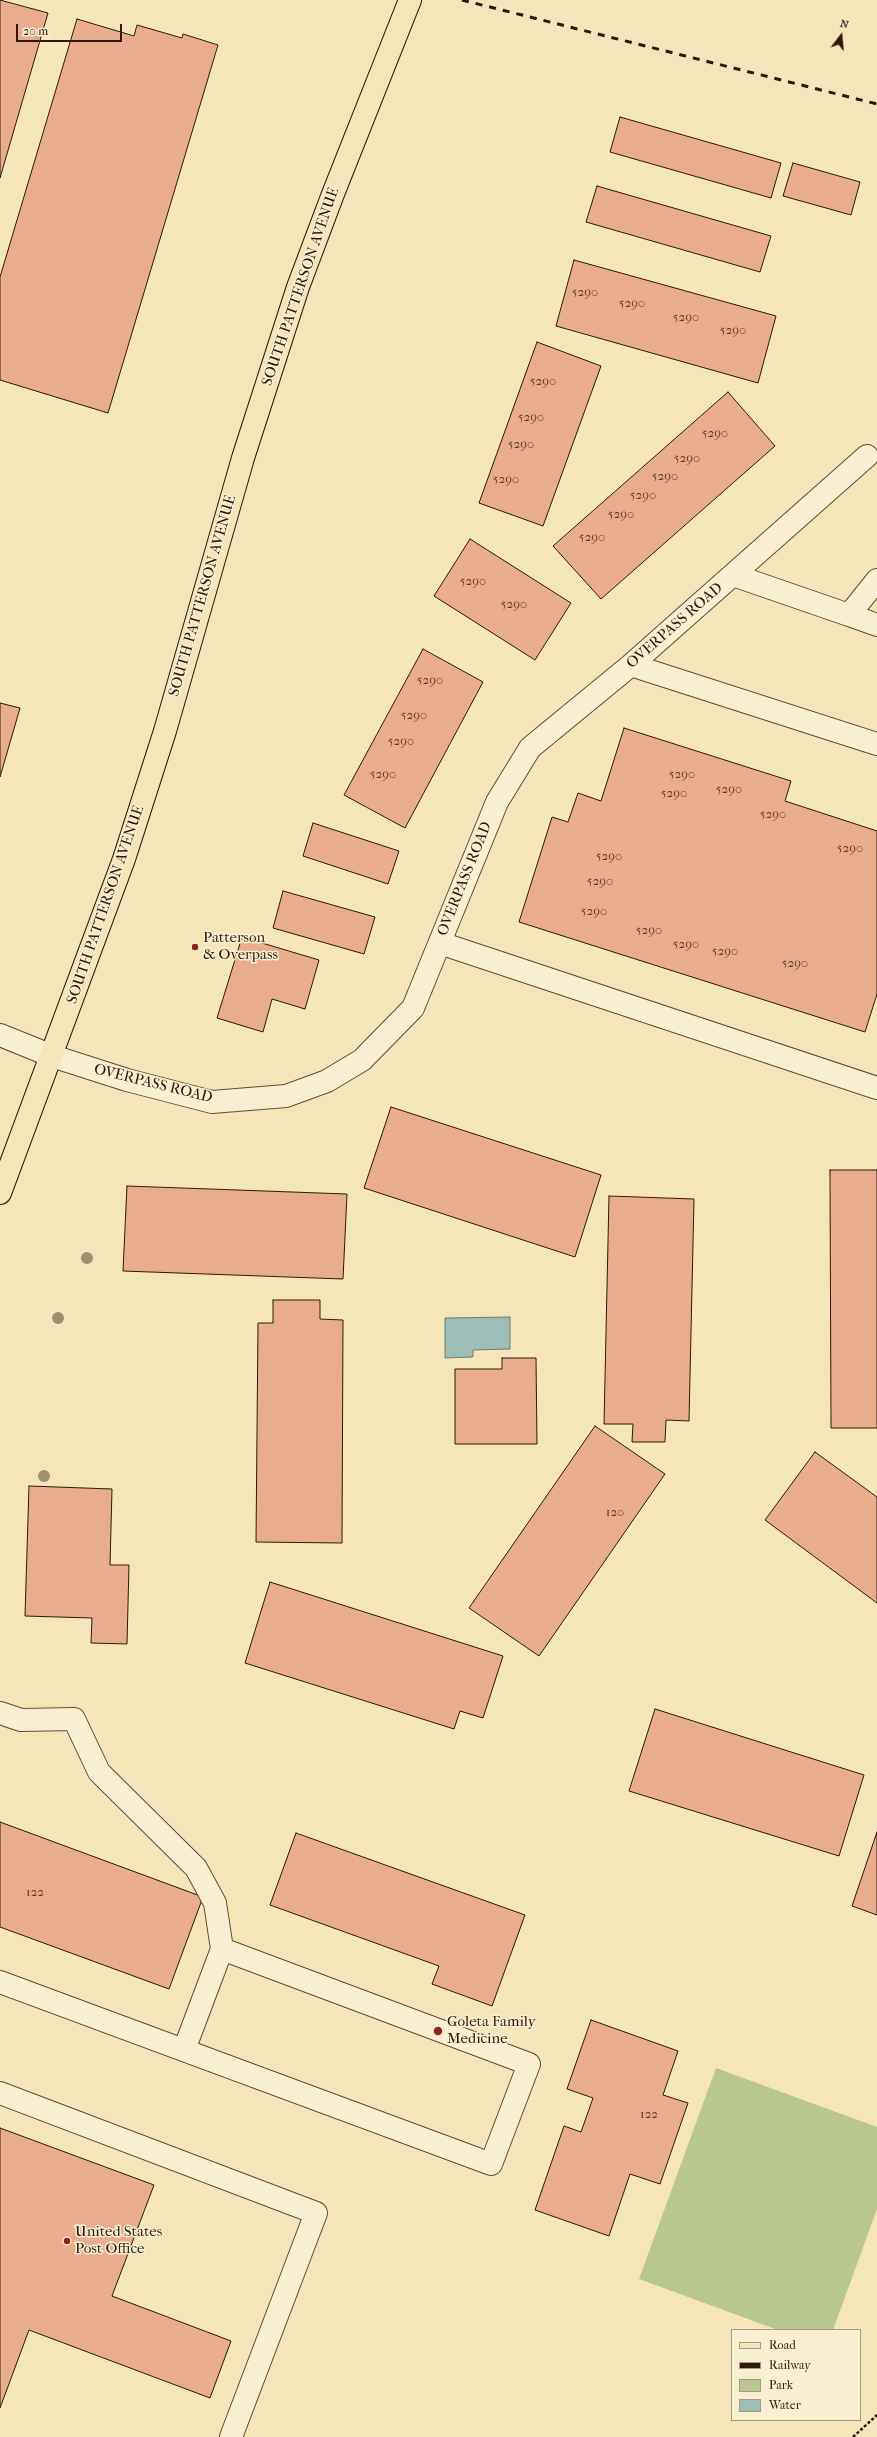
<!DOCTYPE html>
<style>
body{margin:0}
#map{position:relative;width:877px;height:2437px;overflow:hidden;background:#f5e6b9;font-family:"IM FELL French Canon",serif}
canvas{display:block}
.legend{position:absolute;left:731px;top:2329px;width:130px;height:92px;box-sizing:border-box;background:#f8efd2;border:1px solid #a79983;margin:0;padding:5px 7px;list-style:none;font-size:12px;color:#2e180d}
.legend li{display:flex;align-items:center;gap:8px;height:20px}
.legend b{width:20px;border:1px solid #a79983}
.north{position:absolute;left:821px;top:16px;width:40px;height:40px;-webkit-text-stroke:3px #f8efd2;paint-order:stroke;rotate:16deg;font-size:11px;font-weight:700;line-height:16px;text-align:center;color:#2e180d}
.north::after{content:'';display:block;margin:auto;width:14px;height:18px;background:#2e180d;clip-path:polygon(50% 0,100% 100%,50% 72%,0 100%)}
.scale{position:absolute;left:16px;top:24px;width:106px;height:18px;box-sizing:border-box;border:2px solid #2e180d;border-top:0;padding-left:5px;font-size:12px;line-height:14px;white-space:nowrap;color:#2e180d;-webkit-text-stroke:3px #f8efd2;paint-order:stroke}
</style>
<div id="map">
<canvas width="877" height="2437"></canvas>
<ul class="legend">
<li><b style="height:5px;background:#f5e6b9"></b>Road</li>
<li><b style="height:5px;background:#2e180d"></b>Railway</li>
<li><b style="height:11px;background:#bac691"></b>Park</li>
<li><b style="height:11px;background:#9dbeb6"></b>Water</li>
</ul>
<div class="north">N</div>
<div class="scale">20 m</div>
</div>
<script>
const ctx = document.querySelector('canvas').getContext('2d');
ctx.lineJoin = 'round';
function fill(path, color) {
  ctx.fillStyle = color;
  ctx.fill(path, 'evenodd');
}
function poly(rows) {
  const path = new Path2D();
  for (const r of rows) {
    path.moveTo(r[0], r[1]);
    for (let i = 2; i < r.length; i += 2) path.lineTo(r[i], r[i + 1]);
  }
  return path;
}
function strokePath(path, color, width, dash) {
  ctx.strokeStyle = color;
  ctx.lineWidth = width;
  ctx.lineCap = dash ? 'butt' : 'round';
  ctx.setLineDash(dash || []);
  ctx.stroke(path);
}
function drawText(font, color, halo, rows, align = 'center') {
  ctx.font = font + ' "IM FELL French Canon",serif';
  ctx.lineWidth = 3;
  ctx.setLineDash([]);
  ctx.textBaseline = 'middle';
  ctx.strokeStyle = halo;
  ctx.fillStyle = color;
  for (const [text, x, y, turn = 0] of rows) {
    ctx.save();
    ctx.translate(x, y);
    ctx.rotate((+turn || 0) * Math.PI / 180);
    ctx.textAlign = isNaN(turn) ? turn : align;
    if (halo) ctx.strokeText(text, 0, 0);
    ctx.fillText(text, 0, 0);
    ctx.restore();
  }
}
fill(poly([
 [716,2068,877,2127,877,2209,833,2330,778,2330,639,2279]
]), '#bac691');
const water = poly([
 [510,1317,510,1349,473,1350,473,1357,445,1358,445,1318,510,1317]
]);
fill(water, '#9dbeb6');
strokePath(water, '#717c72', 1);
const building = poly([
 [0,0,48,13,0,178,0,0],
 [77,19,134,36,137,25,182,38,183,34,218,45,108,413,0,380,0,277,77,19],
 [620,117,781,163,771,198,610,152,620,117],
 [793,163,860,182,851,215,783,196,793,163],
 [597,186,771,236,760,272,586,222,597,186],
 [574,260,776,316,758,383,556,326,574,260],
 [537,342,601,366,543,526,479,503,537,342],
 [728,392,775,446,601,599,553,546,728,392],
 [470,539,571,603,535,660,434,596,470,539],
 [423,649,483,682,405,828,344,795,423,649],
 [0,703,20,708,0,777,0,703],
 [624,728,791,781,785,801,877,831,877,994,865,1032,519,922,552,817,568,822,578,793,601,801,624,728],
 [313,823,399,851,388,884,303,856,313,823],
 [283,891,375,917,364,954,273,928,283,891],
 [242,937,319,960,305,1009,272,999,263,1032,217,1018,242,937],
 [391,1107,601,1175,575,1257,364,1188,391,1107],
 [830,1170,877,1170,877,1428,831,1428,830,1170],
 [127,1186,347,1194,343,1279,123,1271,127,1186],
 [609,1196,694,1199,689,1421,666,1420,665,1442,632,1442,633,1424,604,1424,609,1196],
 [273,1300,320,1300,320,1319,343,1320,342,1543,256,1542,258,1323,273,1323,273,1300],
 [502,1358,536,1358,537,1444,455,1444,455,1369,502,1369,502,1358],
 [595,1426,665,1474,539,1656,469,1608,595,1426],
 [815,1452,877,1497,877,1603,765,1520,815,1452],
 [29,1486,112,1489,110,1565,129,1565,127,1644,91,1643,92,1618,25,1616,29,1486],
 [270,1582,503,1656,483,1718,460,1711,454,1729,245,1663,270,1582],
 [655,1709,864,1775,839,1856,629,1791,655,1709],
 [0,1822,203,1897,169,1989,0,1927,0,1822],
 [877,1832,877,1915,852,1906,877,1832],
 [296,1833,525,1915,492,2006,432,1984,439,1966,270,1905,296,1833],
 [591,2020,678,2051,663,2095,688,2103,660,2184,630,2174,609,2236,535,2210,564,2126,581,2132,593,2098,567,2089,591,2020],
 [0,2128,154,2185,112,2296,231,2341,210,2398,29,2330,0,2408,0,2128]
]);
fill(building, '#e9ac8d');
strokePath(building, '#2e180d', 1);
const minor = poly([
 [733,575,849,615,877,580],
 [849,615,877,625],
 [631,665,877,744],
 [440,943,877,1088],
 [0,1035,52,1056,127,1080,212,1102,286,1096,327,1081,362,1060,413,1008,497,802,530,748,631,665,867,456],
 [0,1713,21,1720,74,1719,99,1772,196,1868,215,1903,222,1949,529,2064,491,2164,0,1982],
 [184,2050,222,1949],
 [0,2093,316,2213,231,2437]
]);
const major = poly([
 [0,1193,124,859,165,731,243,458,298,287,333,194,410,0]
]);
strokePath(minor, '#604c38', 24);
strokePath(major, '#2e180d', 24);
strokePath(poly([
 [853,2437,877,2415]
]), '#2e180d', 2.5, [3, 2]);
strokePath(minor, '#f8efd2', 22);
strokePath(major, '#f5e6b9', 22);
strokePath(poly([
 [462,0,877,104]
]), '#2e180d', 3, [7, 7]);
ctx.fillStyle = '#9f9170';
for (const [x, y] of [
 [87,1258],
 [58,1318],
 [44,1476]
]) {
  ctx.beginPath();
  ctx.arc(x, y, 6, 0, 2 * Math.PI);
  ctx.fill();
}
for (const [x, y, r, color] of [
 [195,947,4,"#8f2418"],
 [438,2031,5,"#8f2418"],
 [67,2241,4,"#8f2418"]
]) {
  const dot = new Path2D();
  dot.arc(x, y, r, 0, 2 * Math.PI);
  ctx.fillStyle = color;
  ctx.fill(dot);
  strokePath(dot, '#f8efd2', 1.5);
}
drawText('13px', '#5d3d2d', null, [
 ["5290",585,293],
 ["5290",632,304],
 ["5290",686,318],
 ["5290",733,331],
 ["5290",543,382],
 ["5290",531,418],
 ["5290",715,434],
 ["5290",521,445],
 ["5290",687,459],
 ["5290",665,477],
 ["5290",506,480],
 ["5290",643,496],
 ["5290",621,515],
 ["5290",592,538],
 ["5290",473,582],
 ["5290",514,605],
 ["5290",430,681],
 ["5290",414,716],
 ["5290",401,742],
 ["5290",383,775],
 ["5290",682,775],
 ["5290",729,790],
 ["5290",674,794],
 ["5290",773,815],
 ["5290",850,849],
 ["5290",609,857],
 ["5290",600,882],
 ["5290",594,912],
 ["5290",649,931],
 ["5290",686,945],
 ["5290",725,952],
 ["5290",795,964],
 ["120",615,1513],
 ["122",35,1893],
 ["122",649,2115]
]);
drawText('15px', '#2e180d', '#f8efd2', [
 ["SOUTH PATTERSON AVENUE",301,287,-71],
 ["SOUTH PATTERSON AVENUE",203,596,-74],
 ["OVERPASS ROAD",675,626,-41],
 ["OVERPASS ROAD",465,879,-68],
 ["SOUTH PATTERSON AVENUE",106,905,-71],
 ["OVERPASS ROAD",153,1084,14]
]);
drawText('15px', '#2e180d', '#f8efd2', [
 ["Patterson",203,938],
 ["& Overpass",203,955],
 ["Goleta Family",447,2022],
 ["Medicine",447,2039],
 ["United States",75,2232],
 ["Post Office",75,2249]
], 'left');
</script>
